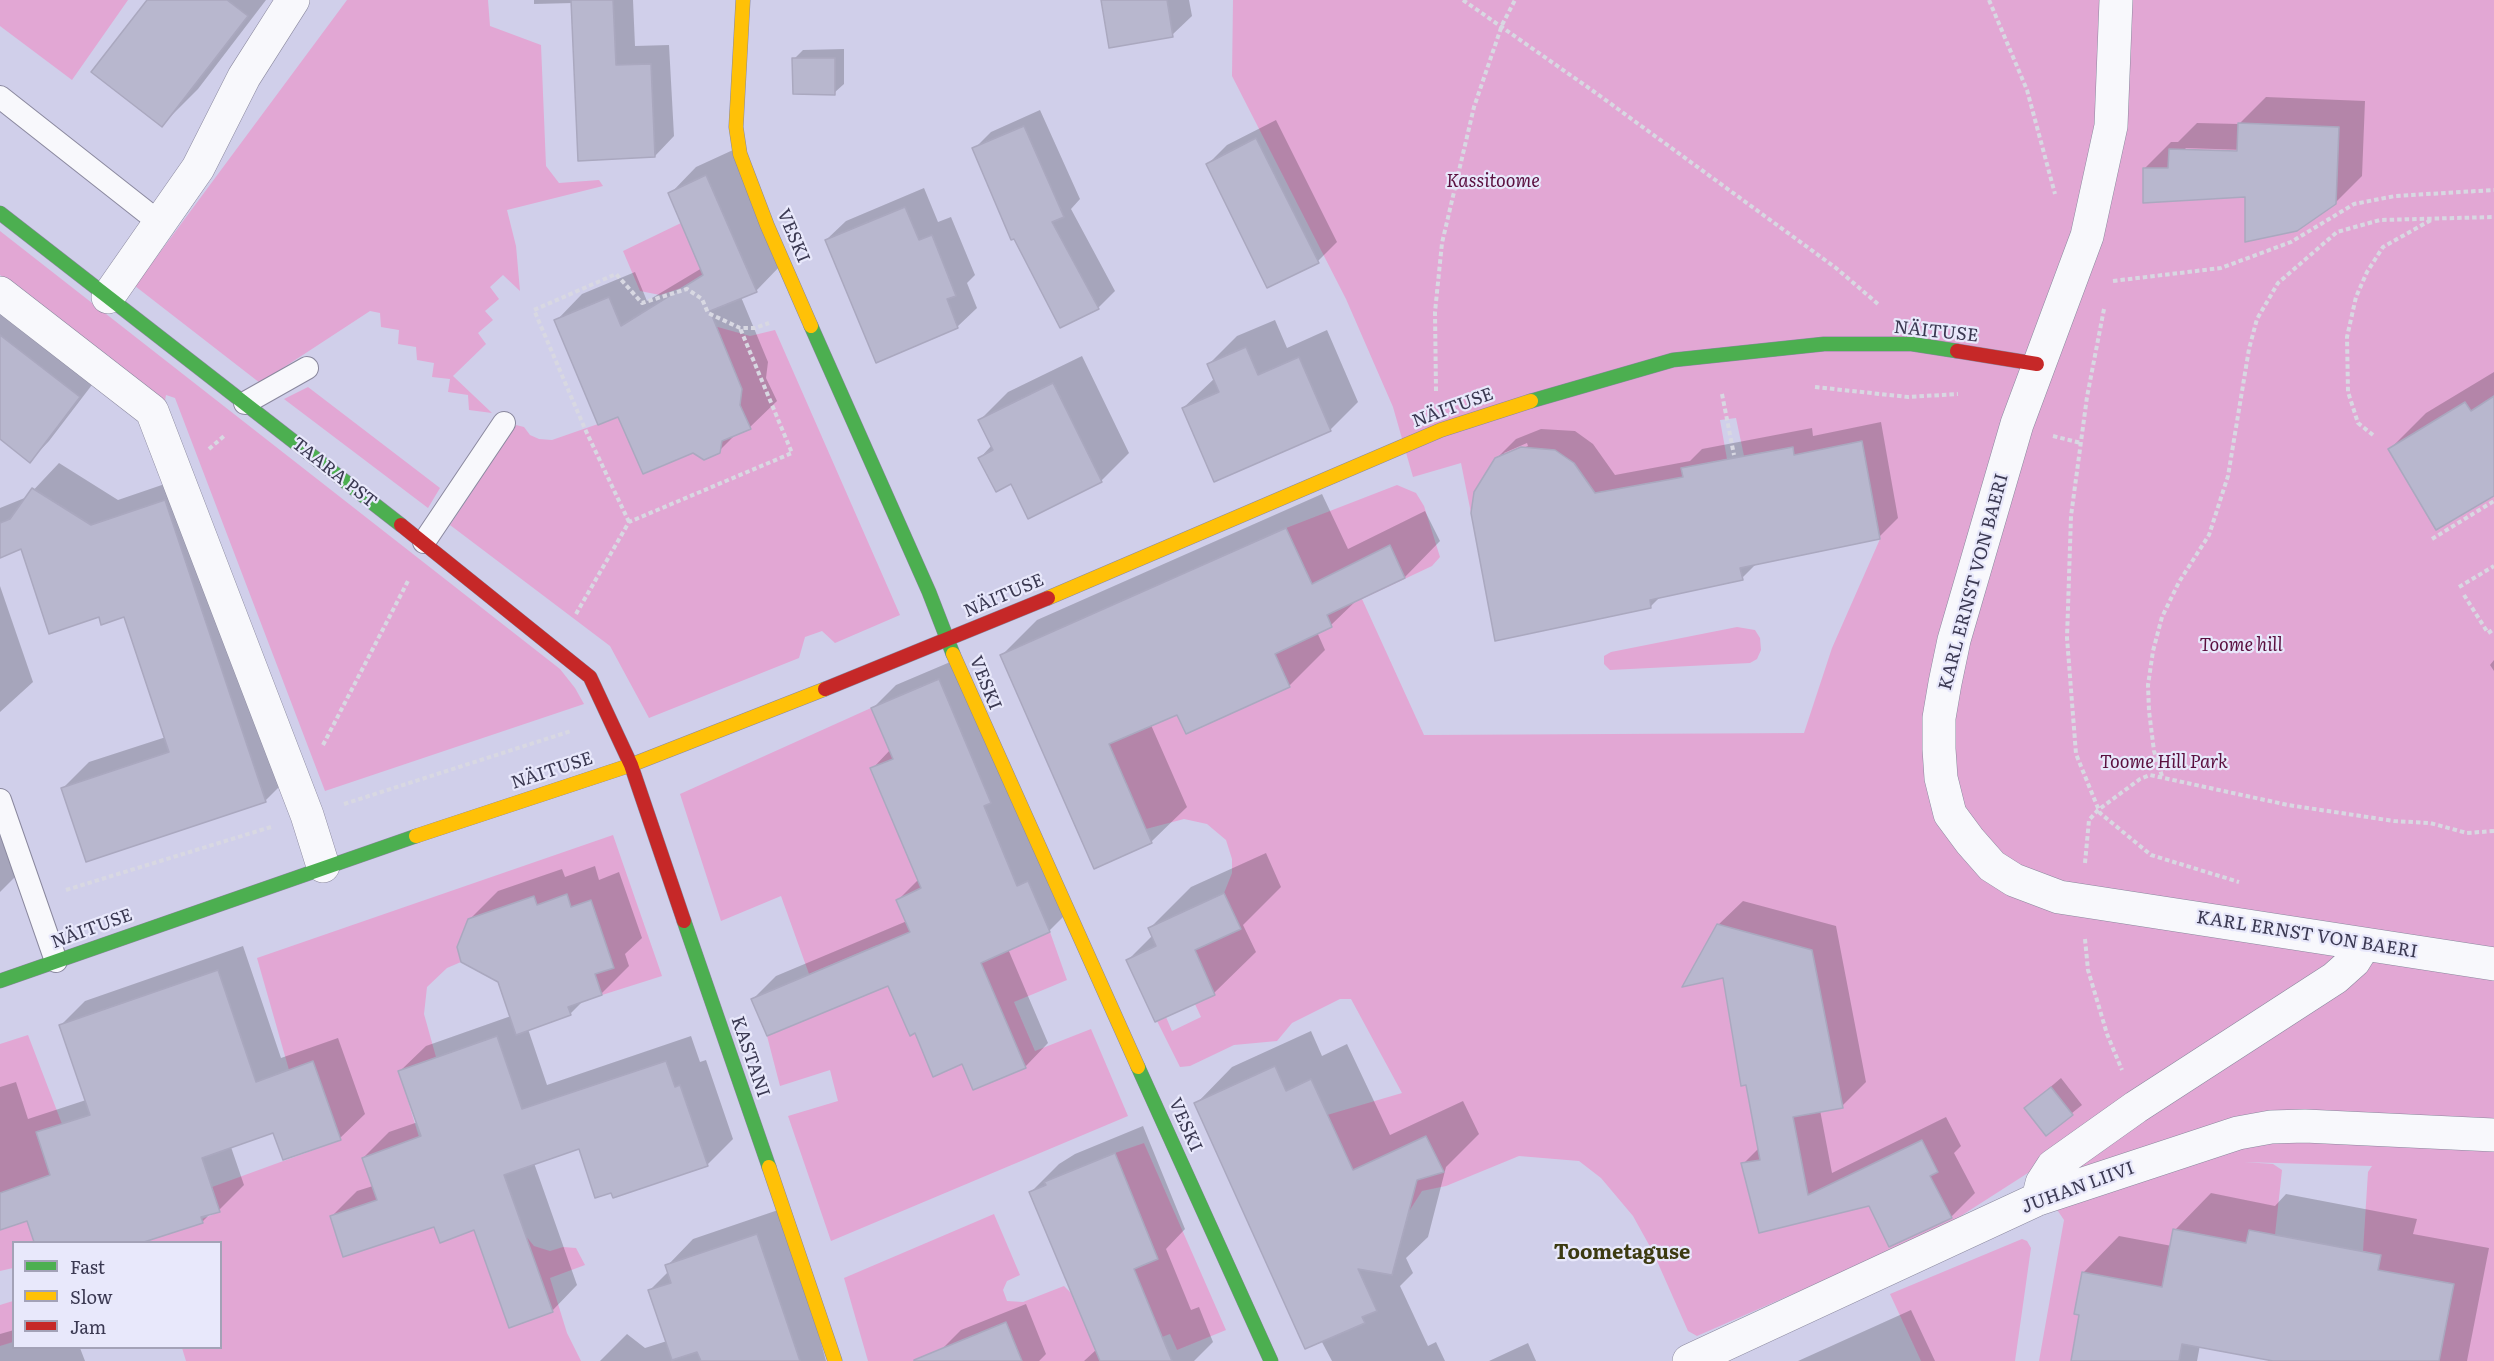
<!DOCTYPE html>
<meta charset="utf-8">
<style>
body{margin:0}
#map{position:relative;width:2494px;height:1361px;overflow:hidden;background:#d0cfea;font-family:Literata,serif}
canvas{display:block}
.legend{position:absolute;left:12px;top:1241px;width:210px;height:108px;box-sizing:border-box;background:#e8e8fb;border:2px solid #a3a2b7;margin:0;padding:8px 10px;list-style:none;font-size:18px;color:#3b3952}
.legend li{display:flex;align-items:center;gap:12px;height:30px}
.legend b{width:30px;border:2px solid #a3a2b7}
</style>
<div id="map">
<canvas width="2494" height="1361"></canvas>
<ul class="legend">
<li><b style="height:8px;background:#4caf50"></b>Fast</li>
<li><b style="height:8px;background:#ffc107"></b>Slow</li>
<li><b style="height:8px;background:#c62828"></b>Jam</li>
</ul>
</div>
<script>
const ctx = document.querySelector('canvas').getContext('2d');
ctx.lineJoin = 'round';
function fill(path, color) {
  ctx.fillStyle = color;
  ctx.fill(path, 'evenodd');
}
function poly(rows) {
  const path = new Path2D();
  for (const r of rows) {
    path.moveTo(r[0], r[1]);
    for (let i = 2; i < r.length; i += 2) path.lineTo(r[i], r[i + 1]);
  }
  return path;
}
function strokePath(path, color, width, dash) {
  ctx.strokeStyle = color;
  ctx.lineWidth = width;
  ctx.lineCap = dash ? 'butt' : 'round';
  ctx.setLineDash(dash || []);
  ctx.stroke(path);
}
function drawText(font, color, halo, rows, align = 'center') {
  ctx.font = font + ' Literata,serif';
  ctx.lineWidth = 4.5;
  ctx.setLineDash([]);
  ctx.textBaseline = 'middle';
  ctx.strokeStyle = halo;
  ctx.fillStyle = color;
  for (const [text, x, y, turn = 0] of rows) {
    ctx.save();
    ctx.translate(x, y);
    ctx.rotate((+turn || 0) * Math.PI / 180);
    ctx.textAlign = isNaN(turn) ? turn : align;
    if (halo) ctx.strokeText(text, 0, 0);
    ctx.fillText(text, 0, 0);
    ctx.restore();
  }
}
fill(poly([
 [0,0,128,0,72,80,0,26],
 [347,0,488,0,490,26,541,45,546,166,559,183,599,180,603,186,507,210,516,246,520,291,503,275,490,287,499,299,485,311,493,320,478,333,486,344,453,376,492,413,469,410,468,395,448,392,450,379,432,377,434,363,417,360,416,347,398,344,399,330,381,327,380,313,370,311,260,383,135,286],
 [1233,0,2494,0,2494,1361,2439,1361,2378,1270,2381,1255,2363,1251,2368,1172,2372,1166,2244,1162,2273,1164,2282,1170,2275,1235,2249,1230,2246,1243,2174,1229,2162,1287,2082,1272,2079,1315,2071,1361,2039,1361,2064,1220,2031,1171,1953,1221,1891,1251,1697,1336,1688,1331,1653,1252,1633,1216,1601,1178,1579,1161,1519,1156,1446,1186,1422,1191,1408,1213,1356,1201,1327,1115,1402,1093,1351,999,1340,999,1292,1023,1277,1041,1234,1045,1190,1066,1180,1067,1157,1021,1166,1017,1172,1031,1201,1017,1195,1004,1215,995,1195,950,1241,929,1224,893,1232,873,1232,859,1226,840,1207,824,1184,819,1146,829,1109,744,1177,714,1186,734,1290,687,1273,649,1290,647,1332,626,1286,528,1397,485,1416,493,1424,506,1440,557,1432,566,1362,599,1424,735,1804,733,1832,648,1880,539,1862,441,1794,455,1793,447,1744,456,1736,418,1720,420,1727,459,1682,468,1683,477,1588,495,1471,513,1461,463,1413,477,1393,407,1346,299,1232,76],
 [681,223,705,280,660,295,640,291,623,251],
 [0,231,560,669,575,688,584,704,325,791,175,398,166,395,164,406,151,393,0,275],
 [707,324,750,336,775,330,900,615,835,643,822,631,805,637,799,658,649,718,610,646,450,525,516,425,524,427,530,435,539,439,552,440,618,417,644,474,693,453,704,460,720,453,722,441,751,429,740,405,742,389,726,351],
 [308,387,440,488,428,508,284,399],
 [1737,627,1755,630,1760,638,1761,650,1757,659,1750,663,1610,670,1604,664,1604,656,1611,652],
 [871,708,893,759,870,769,905,850,924,887,896,900,910,932,1007,951,1050,932,1067,980,1014,1002,1035,1051,1091,1029,1128,1116,831,1241,788,1116,838,1101,830,1070,780,1086,767,1036,891,977,877,945,809,974,781,896,721,921,680,794],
 [613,835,662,976,602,995,478,924,457,947,461,962,447,968,427,987,424,1014,436,1057,399,1071,419,1137,478,1116,525,1235,534,1246,550,1251,563,1247,576,1248,585,1265,550,1278,567,1333,581,1361,186,1361,182,1348,220,1348,220,1242,146,1242,219,1212,212,1187,341,1140,313,1062,289,1070,257,958],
 [28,1035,62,1124,36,1133,62,1211,28,1222,34,1242,14,1242,13,1268,0,1271,0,1044],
 [1144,1143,1226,1330,1177,1350,1170,1334,1162,1337,1134,1269,1158,1258,1115,1153],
 [994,1214,1020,1275,1007,1281,1003,1290,1007,1301,1023,1302,1064,1286,1072,1294,1100,1361,1022,1361,1006,1322,940,1349,944,1361,868,1361,844,1278],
 [2022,1239,2027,1241,2031,1248,2015,1361,1921,1361,1890,1294],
 [13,1301,13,1342,0,1346,0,1305]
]), '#e2a7d4');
fill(poly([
 [149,0,266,0,198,89,162,125],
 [534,0,633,0,635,46,669,45,674,136,655,156,573,3,534,4],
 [1102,0,1189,0,1192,16,1172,35],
 [844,49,844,84,834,93,794,59,803,50],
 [2266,97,2365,101,2362,176,2335,203,2246,196,2144,169,2171,142,2178,142,2197,123,2239,124],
 [2186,148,2244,150,2244,153,2183,151],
 [1040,110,1080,199,1071,209,1115,291,1098,308,1060,326,974,149,991,132],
 [1276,120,1337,242,1318,261,1208,164,1227,145],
 [733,150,782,264,756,291,741,297,768,362,766,378,777,401,750,427,738,432,719,451,693,452,619,415,556,321,582,294,635,272,647,301,702,268,670,194,696,167],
 [924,188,938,222,951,217,975,275,967,283,977,308,957,327,826,240,846,221],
 [0,301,98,377,49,441,30,461,0,437],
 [1275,320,1287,348,1327,330,1358,402,1330,430,1183,408,1215,378,1209,364,1237,336],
 [1082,356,1129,453,1101,481,1012,482,980,458,992,445,980,420,1008,392],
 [2494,372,2494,494,2390,449,2426,413],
 [1881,422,1898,518,1879,537,1757,563,1742,578,1661,596,1651,606,1496,459,1516,439,1541,429,1575,431,1593,444,1615,475,1690,461,1702,449,1812,428,1813,436],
 [1527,443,1528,446,1504,456,1504,453],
 [59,463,118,500,191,475,291,775,265,801,63,788,89,762,166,737,125,615,100,615,22,547,0,557,0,508,27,497],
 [1322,494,1348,549,1425,511,1440,541,1405,577,1358,599,1331,625,1317,632,1325,650,1289,686,1178,713,1151,725,1187,807,1151,842,1002,655,1037,620],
 [0,586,33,682,0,712],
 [962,657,1072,908,1049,931,1008,949,1048,1043,1025,1067,963,1062,916,1031,889,984,753,999,776,976,907,921,898,900,919,879,872,769,891,749,873,708,896,685],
 [2494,660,2494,671,2490,665],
 [0,789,28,864,0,892],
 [1266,853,1281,887,1243,925,1256,952,1214,993,1155,1020,1128,960,1153,935,1150,928,1191,887],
 [595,866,599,880,619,872,642,938,625,954,629,966,601,994,584,1000,570,1014,528,1029,547,1085,691,1036,700,1062,706,1060,733,1139,707,1165,580,1147,534,1163,577,1285,552,1311,475,1228,332,1216,357,1191,373,1186,363,1158,389,1132,418,1122,400,1071,426,1046,511,1016,499,981,470,919,498,891,562,869,565,877],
 [1743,901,1836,926,1866,1082,1842,1106,1820,1110,1832,1173,1946,1117,1961,1146,1954,1153,1975,1193,1951,1217,1869,1204,1760,1231,1743,1164,1759,1148,1718,925],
 [243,946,281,1058,338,1038,365,1114,340,1138,274,1131,231,1147,244,1185,219,1210,211,1213,202,1222,139,1242,36,1242,28,1219,0,1228,0,1087,16,1082,28,1119,86,1100,61,1025,85,1001],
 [1311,1031,1322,1056,1347,1044,1390,1135,1463,1101,1479,1134,1446,1167,1428,1237,1406,1258,1413,1273,1400,1286,1428,1346,1436,1342,1445,1361,1332,1361,1196,1104,1232,1067],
 [2061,1078,2082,1105,2046,1134,2026,1108],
 [1143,1126,1185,1229,1166,1249,1191,1310,1199,1307,1213,1342,1194,1361,1084,1361,1097,1349,1031,1192,1059,1164,1075,1154],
 [2211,1193,2275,1206,2286,1194,2417,1219,2413,1234,2489,1248,2467,1361,2274,1361,2200,1345,2197,1361,2072,1361,2081,1313,2083,1273,2119,1236,2172,1246,2175,1230],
 [784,1208,826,1361,600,1361,627,1334,645,1348,667,1341,650,1290,669,1271,667,1266,693,1239],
 [1026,1304,1046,1354,1039,1361,946,1361,941,1350,961,1330],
 [1911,1310,1935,1361,1798,1361],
 [14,1330,14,1348,80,1348,85,1361,0,1361,0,1334],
 [1528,1343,1536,1361,1489,1361]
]), '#0003');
const building = poly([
 [147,0,227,0,248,16,162,127,91,72,147,0],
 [571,0,613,0,616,65,651,64,655,157,578,161,571,0],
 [1101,0,1167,0,1173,37,1109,48,1101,0],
 [792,58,835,58,835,95,793,94,792,58],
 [2238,123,2339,127,2336,204,2297,231,2245,242,2245,197,2143,203,2143,168,2168,168,2169,149,2237,151,2238,123],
 [1024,126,1064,217,1052,222,1099,309,1060,328,1014,239,1011,240,972,148,1024,126],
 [1256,138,1319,263,1267,288,1206,164,1256,138],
 [706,175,757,292,710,311,742,389,740,405,751,429,722,441,720,453,704,460,693,453,643,474,618,417,598,425,554,320,609,297,621,326,703,275,668,193,706,175],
 [905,207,919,240,932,235,956,296,947,299,958,328,876,363,825,240,905,207],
 [0,335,80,397,30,463,0,439,0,335],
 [1246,347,1258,375,1299,357,1331,431,1214,482,1182,408,1219,392,1207,364,1246,347],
 [1053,383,1102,482,1028,519,1011,484,996,492,978,458,993,450,978,420,1053,383],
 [2494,396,2494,496,2436,530,2388,449,2465,402,2471,411,2494,396],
 [1862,441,1880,539,1740,568,1743,580,1650,600,1651,608,1495,641,1471,513,1474,492,1495,458,1521,447,1555,450,1574,463,1595,493,1683,477,1681,468,1793,447,1794,455,1862,441],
 [32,488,91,525,165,500,266,802,86,862,61,788,169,752,124,617,101,625,99,617,49,634,21,549,0,558,0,523,10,519,32,488],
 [1286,528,1312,584,1390,545,1405,578,1327,615,1332,627,1275,654,1290,687,1186,734,1177,715,1109,744,1152,843,1094,869,1000,655,1286,528],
 [939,679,991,803,984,806,1017,886,1028,881,1050,932,981,963,1026,1068,973,1090,962,1064,933,1077,915,1033,910,1036,888,986,767,1036,751,999,910,932,896,900,921,888,870,768,893,759,871,708,939,679],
 [1224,893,1241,929,1195,950,1215,995,1155,1022,1126,960,1156,946,1148,928,1224,893],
 [567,894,571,907,591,900,614,968,595,974,602,995,568,1007,571,1015,516,1035,498,982,461,962,457,947,468,919,534,896,537,905,567,894],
 [1717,924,1812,950,1843,1108,1793,1117,1808,1195,1922,1140,1938,1172,1930,1176,1952,1218,1889,1247,1869,1206,1759,1233,1741,1163,1760,1160,1746,1085,1741,1086,1723,978,1682,987,1717,924],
 [218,970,256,1082,313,1061,341,1140,283,1160,273,1133,202,1158,220,1212,201,1217,203,1223,144,1242,34,1242,27,1221,0,1230,0,1193,50,1175,36,1132,90,1115,59,1025,218,970],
 [497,1036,522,1109,666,1061,675,1087,680,1085,708,1166,613,1198,611,1193,595,1198,579,1149,504,1175,553,1312,509,1328,474,1230,440,1243,434,1227,343,1257,330,1216,377,1200,362,1158,421,1136,398,1071,497,1036],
 [1275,1066,1286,1091,1311,1079,1353,1170,1426,1136,1444,1172,1417,1180,1392,1275,1358,1269,1377,1311,1362,1317,1365,1323,1305,1349,1194,1103,1275,1066],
 [2051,1087,2073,1115,2046,1136,2024,1108,2051,1087],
 [1115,1153,1158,1259,1134,1269,1172,1361,1100,1361,1029,1192,1046,1185,1044,1182,1115,1153],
 [2173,1229,2246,1243,2249,1230,2381,1255,2378,1270,2454,1284,2439,1361,2273,1361,2182,1344,2179,1361,2071,1361,2079,1315,2074,1314,2082,1272,2162,1287,2173,1229],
 [757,1234,800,1361,701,1361,697,1352,672,1360,648,1290,671,1283,665,1265,757,1234],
 [1006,1322,1022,1361,914,1361,914,1360,1006,1322]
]);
fill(building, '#b8b7ce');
strokePath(building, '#aaa8bf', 1.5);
const lane = poly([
 [0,97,160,223],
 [245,403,307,368],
 [424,542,504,423],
 [0,800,56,961]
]);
const street = poly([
 [2116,0,2111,126,2087,236,2017,424,1954,640,1945,683,1939,718,1939,749,1941,778,1950,814,1970,841,1992,866,2014,880,2059,897,2494,964],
 [0,293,152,411,307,815,323,866],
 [108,297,198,168,244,77,293,0],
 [2038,1199,2042,1183,2053,1166,2136,1107,2335,978,2354,961,2364,945],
 [1689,1361,2038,1199,2238,1133,2271,1127,2305,1126,2494,1135]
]);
const fast = poly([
 [0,213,401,525],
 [811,326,929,592,953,654],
 [1531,401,1673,360,1824,344,1912,344,1957,351],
 [684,921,769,1167],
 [0,981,416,836],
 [1138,1067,1271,1361]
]);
const slow = poly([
 [743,0,736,127,740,154,767,225,811,326],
 [1048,598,1441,430,1531,401],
 [953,654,1138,1067],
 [416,836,631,765,825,689],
 [769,1167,835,1361]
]);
const jam = poly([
 [1957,351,2037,364],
 [401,525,590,677,631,765,684,921],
 [825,689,1048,598]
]);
strokePath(lane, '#8a889e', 24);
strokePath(street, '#8a889e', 34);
strokePath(fast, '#8a889e', 15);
strokePath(slow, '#8a889e', 15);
strokePath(jam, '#8a889e', 15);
strokePath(poly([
 [1463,0,1596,93,1836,268,1878,304],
 [1989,0,2027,90,2055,194],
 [2113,281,2221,268,2291,242,2354,204,2395,196,2494,190],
 [2104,309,2087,397,2071,516,2067,638,2076,754,2100,813,2151,855,2239,882],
 [1815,387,1908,397,1958,394],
 [1436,391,1435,312,1442,243,1474,107,1502,25,1515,0],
 [1722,394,1734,455],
 [2373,435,2358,423,2348,392,2347,337,2356,297,2367,272,2383,247,2431,220],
 [2053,436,2081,443],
 [209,449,224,436],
 [629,522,585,429,534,310,616,274,642,303,687,289,702,299,708,313,740,328,755,328,769,323],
 [2432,539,2494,501],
 [2459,587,2494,566],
 [2464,595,2488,633,2494,629],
 [576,614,629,522,792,453,740,328],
 [323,745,409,579],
 [2162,776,2154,751,2149,711,2148,685,2153,651,2162,617,2179,582,2209,535,2228,476,2249,349,2257,319,2278,283,2337,232,2380,220,2494,217],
 [344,804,571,731],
 [2085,863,2089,820,2098,810,2140,779,2150,775,2288,805,2394,821,2430,823,2467,833,2494,831],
 [66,890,271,827],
 [2085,939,2088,970,2107,1034,2122,1070]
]), '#d8d8e2', 4, [4.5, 3]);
strokePath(lane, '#f8f8fc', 22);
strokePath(street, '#f8f8fc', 33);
strokePath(fast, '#4caf50', 14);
strokePath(slow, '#ffc107', 14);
strokePath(jam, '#c62828', 14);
drawText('italic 18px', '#5a0f3f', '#e8e8fb', [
 ["Kassitoome",1493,182],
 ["Toome hill",2241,646],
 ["Toome Hill Park",2164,763]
]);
drawText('18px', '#3b3952', '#e8e8fb', [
 ["VESKI",793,236,67],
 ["NÄITUSE",1936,332,6],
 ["NÄITUSE",1453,408,-20],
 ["TAARA PST",334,473,38],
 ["KARL ERNST VON BAERI",1974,582,-75],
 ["NÄITUSE",1004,596,-23],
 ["VESKI",985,683,68],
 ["NÄITUSE",552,771,-18],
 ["NÄITUSE",92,929,-20],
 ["KARL ERNST VON BAERI",2307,935,9],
 ["KASTANI",750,1057,71],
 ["VESKI",1185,1125,66],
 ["JUHAN LIIVI",2078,1188,-20]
]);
drawText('bold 20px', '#3c3a11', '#e8e8fb', [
 ["Toometaguse",1622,1253]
]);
</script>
